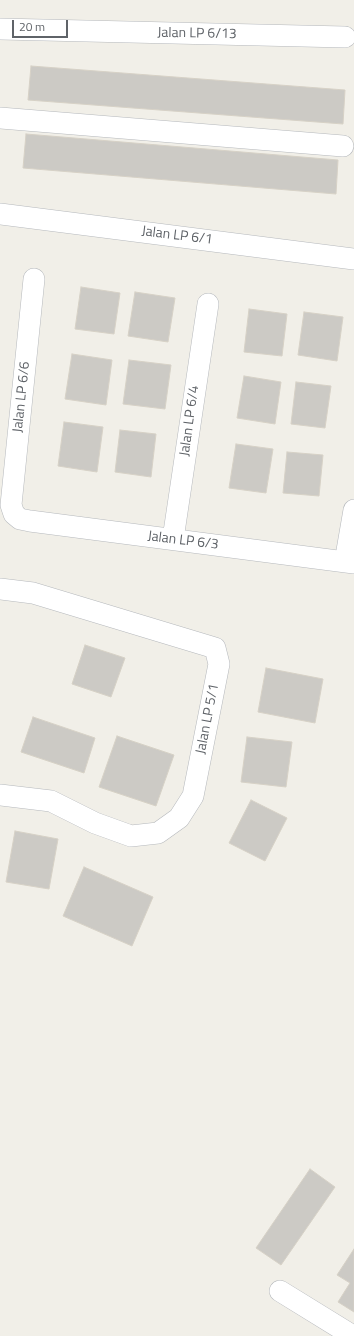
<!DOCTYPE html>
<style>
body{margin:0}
#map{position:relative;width:354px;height:1336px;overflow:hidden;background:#f1efe8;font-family:"Titillium Web",sans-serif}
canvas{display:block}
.scale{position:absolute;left:12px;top:20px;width:56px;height:18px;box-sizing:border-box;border:2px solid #5f6368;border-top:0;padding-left:5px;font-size:12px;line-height:14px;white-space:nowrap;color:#5f6368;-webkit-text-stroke:3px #fff;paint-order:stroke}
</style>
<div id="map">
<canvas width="354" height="1336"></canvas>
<div class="scale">20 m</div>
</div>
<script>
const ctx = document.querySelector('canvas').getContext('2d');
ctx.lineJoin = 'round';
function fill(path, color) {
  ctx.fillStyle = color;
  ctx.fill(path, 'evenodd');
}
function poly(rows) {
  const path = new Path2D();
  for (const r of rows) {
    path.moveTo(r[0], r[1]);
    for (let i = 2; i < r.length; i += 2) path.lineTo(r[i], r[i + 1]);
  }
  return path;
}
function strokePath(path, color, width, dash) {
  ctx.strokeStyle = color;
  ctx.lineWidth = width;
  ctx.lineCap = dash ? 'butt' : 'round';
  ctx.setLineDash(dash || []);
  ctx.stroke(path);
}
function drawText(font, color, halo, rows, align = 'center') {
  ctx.font = font + ' "Titillium Web",sans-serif';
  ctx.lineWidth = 3;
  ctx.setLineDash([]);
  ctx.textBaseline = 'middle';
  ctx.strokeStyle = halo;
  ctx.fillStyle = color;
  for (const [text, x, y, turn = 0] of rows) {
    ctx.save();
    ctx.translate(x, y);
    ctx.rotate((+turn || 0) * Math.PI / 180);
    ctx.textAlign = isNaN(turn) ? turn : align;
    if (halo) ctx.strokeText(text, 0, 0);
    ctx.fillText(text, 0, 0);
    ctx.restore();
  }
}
const building = poly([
 [31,66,345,90,343,124,28,100,31,66],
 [26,134,338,160,336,194,23,168,26,134],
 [81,287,120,293,114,334,75,329,81,287],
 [135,292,175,298,168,342,128,336,135,292],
 [249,309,287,314,282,356,244,352,249,309],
 [304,312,343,317,337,361,298,355,304,312],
 [72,354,112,360,106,405,65,399,72,354],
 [129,360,171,365,165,409,123,404,129,360],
 [244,376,281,382,275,424,237,418,244,376],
 [296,382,331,386,325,428,291,424,296,382],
 [64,422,103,427,97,472,58,466,64,422],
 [120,430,156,434,151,477,115,472,120,430],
 [236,444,273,449,266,493,229,488,236,444],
 [287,452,323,455,319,496,283,493,287,452],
 [85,645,125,658,111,697,72,684,85,645],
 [266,668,323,679,315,723,258,712,266,668],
 [33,717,95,738,84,773,21,752,33,717],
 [117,736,174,755,156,806,99,787,117,736],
 [247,737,292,742,286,787,241,782,247,737],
 [251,800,287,818,265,861,229,843,251,800],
 [15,831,58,839,49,889,6,882,15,831],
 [84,867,153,897,132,946,63,916,84,867],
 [310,1169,335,1187,281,1265,256,1248,310,1169],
 [354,1249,354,1312,338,1302,350,1283,337,1275,354,1249]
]);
fill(building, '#cccac5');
strokePath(building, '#d6d1c6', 1);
const minor = poly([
 [0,29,345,37],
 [0,118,343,146],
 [0,214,354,259],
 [34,279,12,495,11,505,14,514,20,519,30,521,354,563],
 [173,539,208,304],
 [345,562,354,510],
 [0,589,33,593,215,648,219,664,193,796,179,818,158,833,131,836,95,823,51,801,0,795],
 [280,1291,353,1336]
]);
strokePath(minor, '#b5b8bc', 22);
strokePath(minor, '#fff', 21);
drawText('14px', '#5f6368', '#fff', [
 ["Jalan LP 6/13",197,34,1],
 ["Jalan LP 6/1",177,236,7],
 ["Jalan LP 6/6",22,397,-84],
 ["Jalan LP 6/4",190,421,-82],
 ["Jalan LP 6/3",183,541,7],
 ["Jalan LP 5/1",208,719,-79]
]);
</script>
